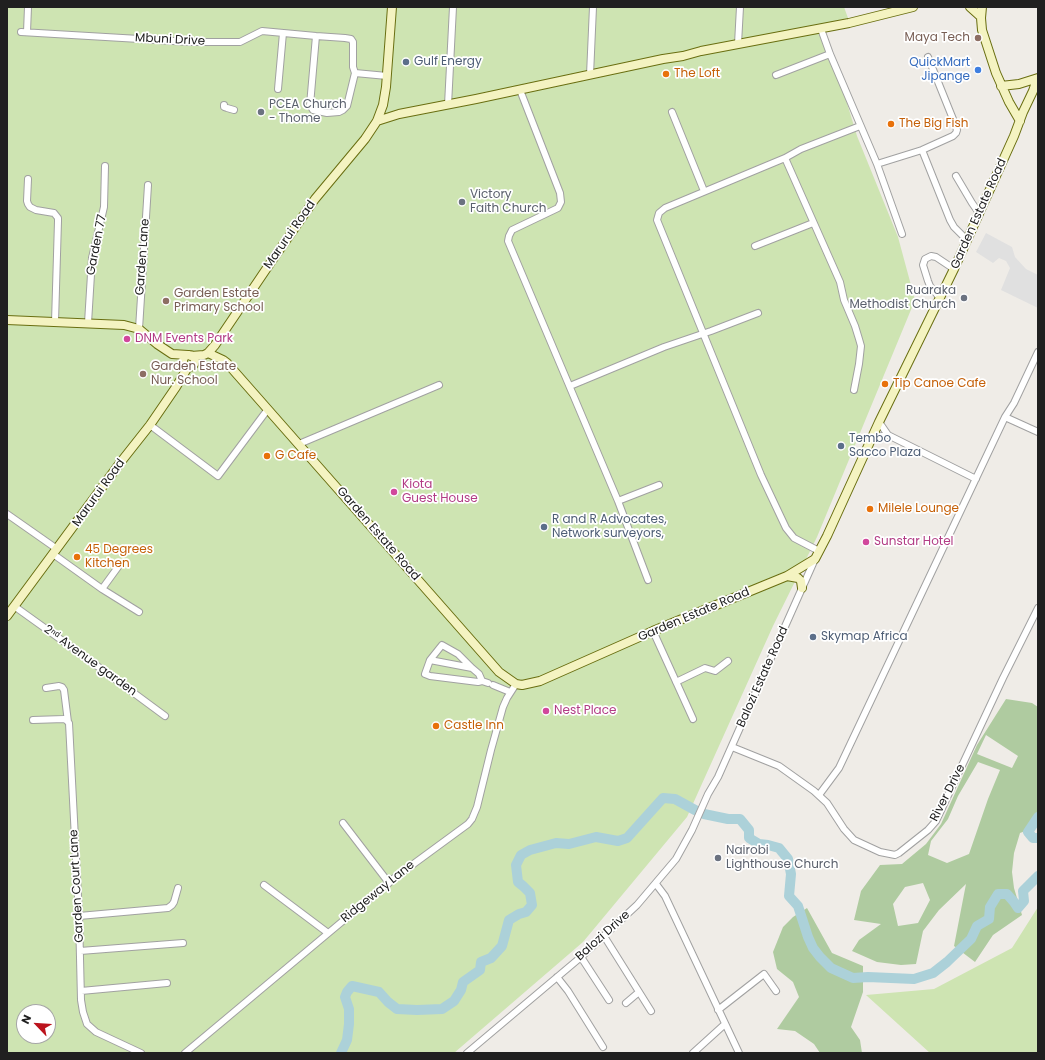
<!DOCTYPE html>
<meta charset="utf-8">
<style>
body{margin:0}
#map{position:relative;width:1045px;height:1060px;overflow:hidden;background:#efece7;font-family:Poppins,sans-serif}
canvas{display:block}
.frame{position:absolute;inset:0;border:8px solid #202020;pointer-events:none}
.north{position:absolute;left:16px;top:1004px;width:40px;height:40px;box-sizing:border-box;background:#fff;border:1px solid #a6a6a6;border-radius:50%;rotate:295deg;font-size:11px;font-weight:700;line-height:16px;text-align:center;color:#202020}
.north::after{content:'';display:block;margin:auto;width:14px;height:18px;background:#bc131d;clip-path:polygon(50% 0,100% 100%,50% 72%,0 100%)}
</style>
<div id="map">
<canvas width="1045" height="1060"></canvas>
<div class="frame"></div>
<div class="north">N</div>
</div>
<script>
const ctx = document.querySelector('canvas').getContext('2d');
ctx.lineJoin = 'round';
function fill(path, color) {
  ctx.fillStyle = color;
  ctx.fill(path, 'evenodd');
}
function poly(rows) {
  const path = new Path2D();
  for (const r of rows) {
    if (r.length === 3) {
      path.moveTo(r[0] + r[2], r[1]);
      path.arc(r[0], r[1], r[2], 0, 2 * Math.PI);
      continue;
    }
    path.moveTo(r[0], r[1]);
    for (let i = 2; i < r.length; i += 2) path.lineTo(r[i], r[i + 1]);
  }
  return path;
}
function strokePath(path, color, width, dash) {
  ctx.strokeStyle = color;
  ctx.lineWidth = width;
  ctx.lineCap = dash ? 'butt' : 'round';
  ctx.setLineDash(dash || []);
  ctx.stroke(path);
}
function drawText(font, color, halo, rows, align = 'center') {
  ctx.font = font + ' Poppins,sans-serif';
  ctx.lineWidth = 3.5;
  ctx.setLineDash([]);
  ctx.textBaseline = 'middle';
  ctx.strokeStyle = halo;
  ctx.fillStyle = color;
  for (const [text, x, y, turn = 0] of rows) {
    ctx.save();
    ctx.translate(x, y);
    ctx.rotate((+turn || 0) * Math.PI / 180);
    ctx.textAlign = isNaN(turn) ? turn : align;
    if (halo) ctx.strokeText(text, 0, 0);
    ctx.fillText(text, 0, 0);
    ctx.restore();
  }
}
fill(poly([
 [7,7,844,7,848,18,823,24,857,136,898,237,915,300,817,537,773,626,687,817,583,942,454,1053,7,1053],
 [24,1012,48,1012,48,1036,24,1036],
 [1038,907,1038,1053,930,1053,866,995,934,989,1012,948]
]), '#cee4b2');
fill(poly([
 [1006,699,1032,703,1038,707,1038,826,1020,833,1014,853,1012,872,1014,888,1022,915,993,935,975,962,954,946,966,884,939,910,923,931,916,964,901,965,877,962,852,951,859,940,881,924,854,920,861,891,880,865,902,864,926,844,941,824,977,745],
 [986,735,1018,756,1012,768,977,754],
 [978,762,1000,770,988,799,969,854,947,863,928,855,931,841,948,819,958,796],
 [923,883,930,900,918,923,898,926,893,904,905,887],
 [807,908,832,953,863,966,863,992,851,1027,860,1040,862,1053,820,1053,814,1044,795,1031,777,1029,799,997,793,982,777,969,773,952,783,927,793,917]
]), '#afcba0');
fill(poly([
 [986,233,1012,247,1015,257,1026,269,1038,275,1038,308,1001,290,1010,268,1006,261,999,258,993,263,976,252]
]), '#e0e0e0');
strokePath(poly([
 [704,814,728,819,740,819,749,830,749,838,759,844,768,845,779,848,788,859,791,874,789,896,798,906,808,937,813,948,820,957,831,968,853,978,868,977,914,979,933,973,947,962,971,939,977,926,989,919,990,907,998,894,1007,894,1014,902,1018,908,1024,901,1023,891,1038,876],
 [1038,817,1028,832,1033,838,1038,838],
 [341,1053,347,1040,349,1024,349,1009,345,997,347,992,352,986,379,992,388,1002,397,1009,417,1010,442,1009,454,1001,461,990,463,982,480,970,481,962,491,958,502,946,509,920,519,914,526,912,532,905,530,893,523,886,518,882,516,865,521,855,530,850,556,843,569,844,596,837,618,841,627,838,663,798,675,799,695,810]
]), '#acd1d9', 10);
const street = poly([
 [821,29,830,54,877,164,902,234],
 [21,32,190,42,240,42,262,31,316,36,345,38,351,39,353,42,353,67,355,73,387,76],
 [27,32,28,7],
 [316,36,310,105,313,110,327,113,339,112,343,110,347,106,355,73],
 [738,44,740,7],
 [590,75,593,7],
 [776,75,830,54],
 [278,89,283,33],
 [520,90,560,193,561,202,558,208,512,230,509,236,508,241,618,501,648,580],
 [224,105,224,107,227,108,234,110],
 [448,105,453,7],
 [672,112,704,191],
 [922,150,950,220,954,227,967,240],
 [785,158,665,208,659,213,657,220,761,475,786,528,794,538,819,551],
 [877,164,922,150,953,136,956,133,957,130,955,124,928,57],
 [956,176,972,203,979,213],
 [28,179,27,201,28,204,30,207,36,210,54,213,58,218,58,221,55,322],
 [755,246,813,223],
 [940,298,930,286,928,281,923,265,925,259,931,256,936,257,954,269],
 [88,323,92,258,104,207,105,166],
 [139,329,148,185],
 [570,386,664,347,711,331,758,313],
 [854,390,859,364,861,346,859,339,855,326,844,300,840,282,785,158,801,149,860,126],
 [1005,417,1038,432],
 [879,422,888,435,976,479],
 [150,425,218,476,268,409],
 [871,440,877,437,888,435],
 [299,444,439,385],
 [618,501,659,485],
 [7,514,57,549],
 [53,554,102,589,118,567],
 [102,589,139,612],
 [14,606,81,654,165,716],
 [653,631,693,719],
 [430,660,442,645,458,654,472,668],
 [482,681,479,674,472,668,430,660,425,674,430,676,478,682,482,681,488,683],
 [676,682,705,668,715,671,728,661],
 [493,685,510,692],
 [46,688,59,686,62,687,64,690,68,722],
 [33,720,64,719,66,720,69,723,79,916,81,1000,83,1012,87,1024,96,1032,141,1053],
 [732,747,779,766,814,791,827,803,844,829,854,840,880,852,895,855,899,853,928,830,936,821,1003,678,1038,608],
 [819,795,839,768,1005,417,1014,403,1038,352],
 [343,823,389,883],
 [656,884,665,896,739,1053],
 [264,885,328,933],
 [79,916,168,908,172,905,174,902,178,888],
 [604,936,651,1011],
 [80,951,183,943],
 [581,957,609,1000],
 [557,977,568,991,603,1047],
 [81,991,167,983],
 [626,1003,639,992],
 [718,1010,764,974,776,991],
 [185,1053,393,879,468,824,472,819,477,807,491,750,503,707,507,698,516,684],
 [467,1053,581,957,637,905,676,859,692,830,708,794,718,777,815,559],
 [693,1053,725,1024]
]);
const secondary = poly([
 [970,7,980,16],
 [982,7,981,18,982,30,996,73,1009,102,1020,121],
 [1001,86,1019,84,1038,78],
 [377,121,399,114,476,99,663,59,683,56,701,51,849,23,913,7],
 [7,320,124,325,139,329,157,344,172,354,188,355],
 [208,353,223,360,227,363,499,672,516,684,522,685,540,681,653,631,787,576,815,559,827,536,879,422,954,269,1014,136,1023,112,1033,91,1037,79],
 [189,361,6],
 [191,356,204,355,208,353,215,345,273,259,315,199,365,139,377,121,383,105,386,87,392,7],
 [787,576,798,578,801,581,802,588],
 [7,616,120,463,150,425,176,387,188,367]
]);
strokePath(street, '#a1a1a1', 8);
strokePath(secondary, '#696e10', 10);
strokePath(street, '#fff', 6);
strokePath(secondary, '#f4f3c1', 8);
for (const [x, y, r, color] of [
 [978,38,4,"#8d6e63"],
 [406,62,4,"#5c6f8a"],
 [978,70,4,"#3f7fe0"],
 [666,74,4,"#e8710a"],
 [261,112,4,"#6b7280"],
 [891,124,4,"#e8710a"],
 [462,202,4,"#6b7280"],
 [964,298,4,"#6b7280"],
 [166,301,4,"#8d6e63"],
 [127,339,4,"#d1479c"],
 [143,374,4,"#8d6e63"],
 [885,384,4,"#e8710a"],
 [841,446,4,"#5c6f8a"],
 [267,456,4,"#e8710a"],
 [394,492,4,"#d1479c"],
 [870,509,4,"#e8710a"],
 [544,527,4,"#5c6f8a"],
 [866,542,4,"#d1479c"],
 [77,557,4,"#e8710a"],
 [813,637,4,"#5c6f8a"],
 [546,711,4,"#d1479c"],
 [436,726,4,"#e8710a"],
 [718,858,4,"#6b7280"]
]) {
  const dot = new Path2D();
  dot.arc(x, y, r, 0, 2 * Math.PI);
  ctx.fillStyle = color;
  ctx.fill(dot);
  strokePath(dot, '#fff', 1.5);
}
drawText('12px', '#785e54', '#fff', [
 ["Maya Tech",970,38,"right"],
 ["Garden Estate",174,294],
 ["Primary School",174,308],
 ["Garden Estate",151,367],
 ["Nur. School",151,381]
], 'left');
drawText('12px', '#202020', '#fff', [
 ["Mbuni Drive",170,40,3],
 ["Garden Estate Road",979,214,-66],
 ["Marurui Road",290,235,-55],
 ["Garden 77",97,245,-79],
 ["Garden Lane",143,257,-86],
 ["Marurui Road",99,493,-54],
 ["Garden Estate Road",378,534,49],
 ["Garden Estate Road",694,615,-23],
 ["2ⁿᵈ Avenue garden",90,661,36],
 ["Balozi Estate Road",763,677,-66],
 ["River Drive",948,793,-63],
 ["Garden Court Lane",77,886,-93],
 ["Ridgeway Lane",378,892,-39],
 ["Balozi Drive",603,936,-42]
]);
drawText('12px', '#4e5e75', '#fff', [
 ["Gulf Energy",414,62],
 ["Tembo",849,439],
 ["Sacco Plaza",849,453],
 ["R and R Advocates,",552,520],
 ["Network surveyors,",552,534],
 ["Skymap Africa",821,637]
], 'left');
drawText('12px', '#366cbe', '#fff', [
 ["QuickMart",970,63],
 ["Jipange",970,77]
], 'right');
drawText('12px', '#c56008', '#fff', [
 ["The Loft",674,74],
 ["The Big Fish",899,124],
 ["Tip Canoe Cafe",893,384],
 ["G Cafe",275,456],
 ["Milele Lounge",878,509],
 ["45 Degrees",85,550],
 ["Kitchen",85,564],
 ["Castle Inn",444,726]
], 'left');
drawText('12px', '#5b616d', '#fff', [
 ["PCEA Church",269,105],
 ["- Thome",269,119],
 ["Victory",470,195],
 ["Faith Church",470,209],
 ["Ruaraka",956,291,"right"],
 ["Methodist Church",956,305,"right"],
 ["Nairobi",726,851],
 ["Lighthouse Church",726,865]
], 'left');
drawText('12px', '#b23c85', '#fff', [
 ["DNM Events Park",135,339],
 ["Kiota",402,485],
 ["Guest House",402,499],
 ["Sunstar Hotel",874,542],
 ["Nest Place",554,711]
], 'left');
</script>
